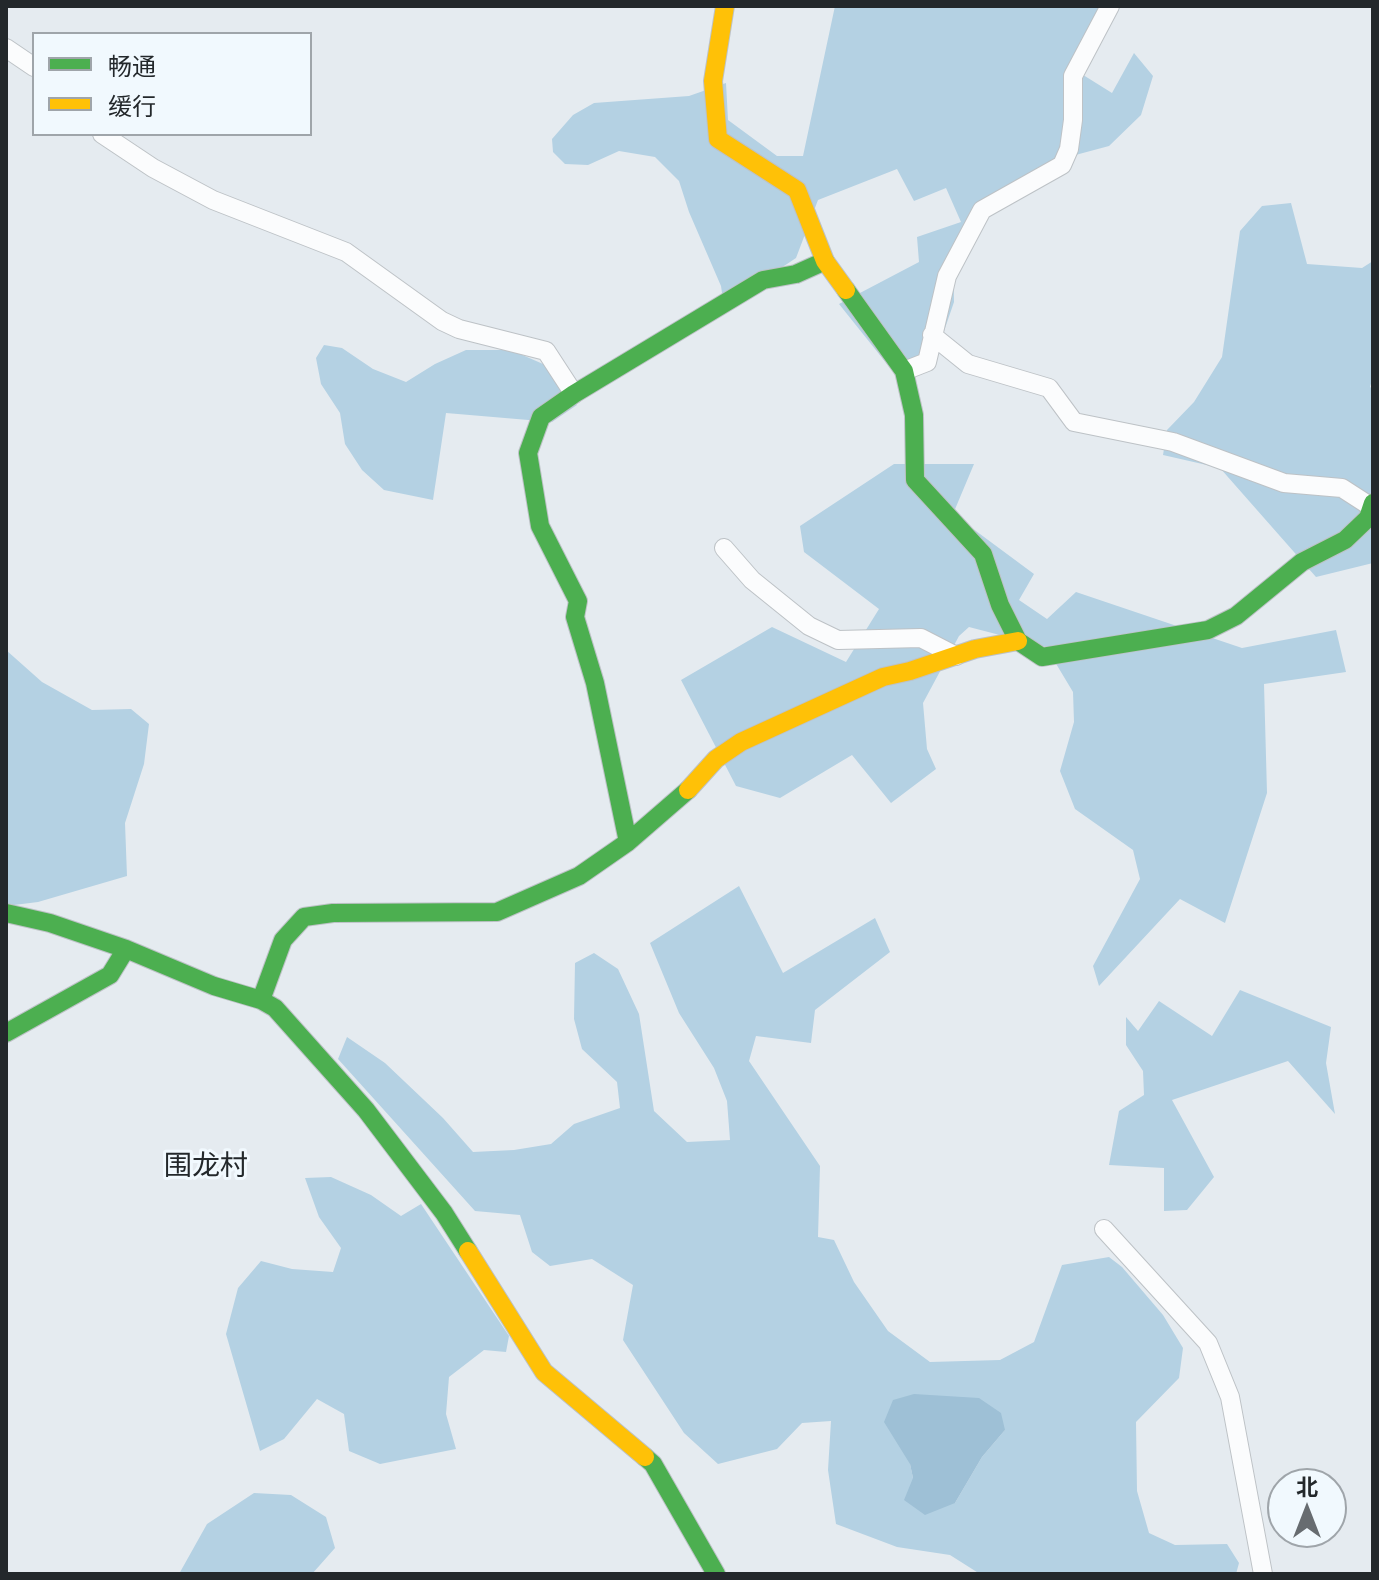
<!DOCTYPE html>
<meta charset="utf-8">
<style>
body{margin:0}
#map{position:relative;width:1379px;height:1580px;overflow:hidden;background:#e5ebf0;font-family:Barlow,"Noto Sans SC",sans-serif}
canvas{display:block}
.frame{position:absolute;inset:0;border:8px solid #23282b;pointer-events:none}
.legend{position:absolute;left:32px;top:32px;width:280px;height:104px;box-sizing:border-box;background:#f1f9fe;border:2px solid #9fa5aa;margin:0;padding:10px 14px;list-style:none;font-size:24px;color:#23282b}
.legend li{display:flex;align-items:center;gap:16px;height:40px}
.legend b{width:40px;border:2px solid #9fa5aa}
.north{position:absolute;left:1267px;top:1468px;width:80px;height:80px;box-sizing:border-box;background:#f1f9fe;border:2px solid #9fa5aa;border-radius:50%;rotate:0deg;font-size:22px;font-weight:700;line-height:32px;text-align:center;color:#23282b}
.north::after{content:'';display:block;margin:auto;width:28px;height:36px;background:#676c70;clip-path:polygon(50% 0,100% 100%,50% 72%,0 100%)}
</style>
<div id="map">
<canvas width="1379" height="1580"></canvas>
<div class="frame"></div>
<ul class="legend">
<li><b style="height:10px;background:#4caf50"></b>畅通</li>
<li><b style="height:10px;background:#ffc107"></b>缓行</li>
</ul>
<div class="north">北</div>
</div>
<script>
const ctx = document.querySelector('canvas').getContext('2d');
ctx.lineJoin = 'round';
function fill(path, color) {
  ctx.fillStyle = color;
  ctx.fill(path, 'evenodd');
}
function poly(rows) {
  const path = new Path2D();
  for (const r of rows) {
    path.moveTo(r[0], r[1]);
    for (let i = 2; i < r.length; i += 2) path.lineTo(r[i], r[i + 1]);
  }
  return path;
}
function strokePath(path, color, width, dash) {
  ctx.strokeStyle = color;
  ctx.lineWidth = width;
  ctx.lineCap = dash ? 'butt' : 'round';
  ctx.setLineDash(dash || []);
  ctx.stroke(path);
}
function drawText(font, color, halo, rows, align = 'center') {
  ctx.font = font + ' Barlow,"Noto Sans SC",sans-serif';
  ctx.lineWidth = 6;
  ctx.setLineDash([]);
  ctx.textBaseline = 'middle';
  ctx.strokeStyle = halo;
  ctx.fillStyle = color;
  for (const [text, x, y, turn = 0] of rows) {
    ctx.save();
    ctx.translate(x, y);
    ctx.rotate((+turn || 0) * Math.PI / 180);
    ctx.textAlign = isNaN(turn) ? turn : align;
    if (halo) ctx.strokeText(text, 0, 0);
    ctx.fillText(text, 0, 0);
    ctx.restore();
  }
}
fill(poly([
 [835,6,1095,6,1114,11,1080,73,1112,93,1134,53,1153,76,1141,115,1109,146,1068,157,1024,179,953,252,954,302,931,369,899,379,839,304,919,262,917,237,961,222,946,188,914,201,897,169,818,200,796,258,724,306,721,286,689,212,679,181,655,157,619,151,588,165,565,164,553,152,552,139,573,115,594,103,689,96,726,83,728,120,777,156,803,156],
 [1291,203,1307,264,1362,268,1373,261,1373,377,1370,387,1373,389,1373,563,1316,577,1220,468,1163,455,1167,430,1194,402,1222,357,1240,231,1262,206],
 [324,345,342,348,373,369,406,382,435,364,466,350,511,350,543,364,577,405,552,422,446,413,433,500,384,490,362,470,345,444,340,413,321,384,316,358],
 [894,464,974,464,953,514,1034,574,1019,600,1047,619,1076,592,1242,648,1336,630,1346,672,1264,684,1267,793,1225,923,1180,899,1099,986,1093,966,1140,879,1133,850,1075,809,1060,771,1074,722,1073,692,1046,647,969,627,959,636,923,703,927,749,936,769,891,803,852,755,780,798,736,786,681,680,772,627,846,662,879,609,804,552,800,526],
 [6,650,42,682,92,710,131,709,149,724,144,764,125,823,127,876,38,902,6,906],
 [739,886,783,973,875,918,890,952,815,1010,811,1043,756,1036,749,1061,820,1166,818,1237,834,1240,854,1282,888,1331,930,1362,1000,1360,1034,1342,1062,1265,1109,1257,1122,1267,1163,1315,1183,1348,1179,1378,1136,1422,1137,1491,1149,1533,1175,1545,1227,1544,1239,1563,1236,1574,980,1574,950,1555,897,1547,836,1524,828,1470,831,1421,802,1423,777,1449,718,1464,684,1433,623,1340,633,1285,592,1259,550,1266,532,1252,520,1215,475,1211,338,1059,347,1037,385,1063,443,1118,473,1152,514,1150,551,1144,574,1124,620,1108,617,1082,582,1049,574,1019,575,963,594,953,618,969,639,1014,654,1111,687,1142,730,1140,727,1101,714,1068,679,1013,650,943],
 [1005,1430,982,1457,955,1503,913,1478,910,1464],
 [1240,990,1331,1027,1326,1063,1335,1114,1288,1061,1172,1100,1214,1177,1187,1210,1164,1211,1164,1168,1109,1165,1119,1111,1144,1095,1143,1071,1126,1045,1126,1017,1138,1031,1159,1001,1212,1036],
 [331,1177,371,1195,401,1216,421,1204,509,1336,506,1352,484,1350,449,1377,446,1414,456,1449,380,1464,349,1451,344,1414,317,1399,284,1439,260,1451,226,1334,238,1288,261,1261,292,1269,333,1272,341,1248,319,1217,305,1178],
 [254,1493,291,1495,326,1517,335,1548,312,1574,179,1574,207,1524]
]), '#b4d1e3');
fill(poly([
 [914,1394,979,1398,1001,1413,1005,1430,982,1457,955,1503,925,1515,904,1500,913,1478,910,1464,884,1422,893,1400]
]), '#9ec0d6');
const street = poly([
 [6,48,34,67],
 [102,134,153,168,213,200,346,252,442,321,459,329,546,351,574,394],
 [932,335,968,364,1049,388,1074,422,1173,442,1284,483,1342,488,1373,508],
 [904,371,927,362,947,276,982,210,1062,165,1069,149,1073,120,1073,76,1110,6],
 [724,548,752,580,809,626,838,640,921,638,956,656],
 [1104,1229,1208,1343,1230,1397,1263,1574]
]);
const fast = poly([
 [846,290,904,371,914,415,915,480,983,554,1000,605,1018,641,1042,657,1208,630,1236,616,1302,562,1345,540,1368,518,1373,503],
 [688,790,628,842,595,683,575,617,578,601,540,526,528,453,541,417,574,394,763,280,796,274,825,261],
 [6,913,50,923,126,949,214,986,261,1000,275,1008,366,1110,444,1213,468,1251],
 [261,1000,283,940,304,917,333,913,497,912,579,876,628,842],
 [6,1033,110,975,126,949],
 [645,1457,653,1464,716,1574]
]);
const slow = poly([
 [725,6,713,81,718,139,797,190,825,261,846,290],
 [688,790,716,759,741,742,883,677,910,671,975,649,1018,641],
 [468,1251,544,1372,645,1457]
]);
strokePath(street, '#bdc2c6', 20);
strokePath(fast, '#bdc2c6', 20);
strokePath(slow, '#bdc2c6', 20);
strokePath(street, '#fbfcfd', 18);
strokePath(fast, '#4caf50', 18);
strokePath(slow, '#ffc107', 18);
drawText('28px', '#23282b', '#f1f9fe', [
 ["围龙村",206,1166]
]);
</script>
